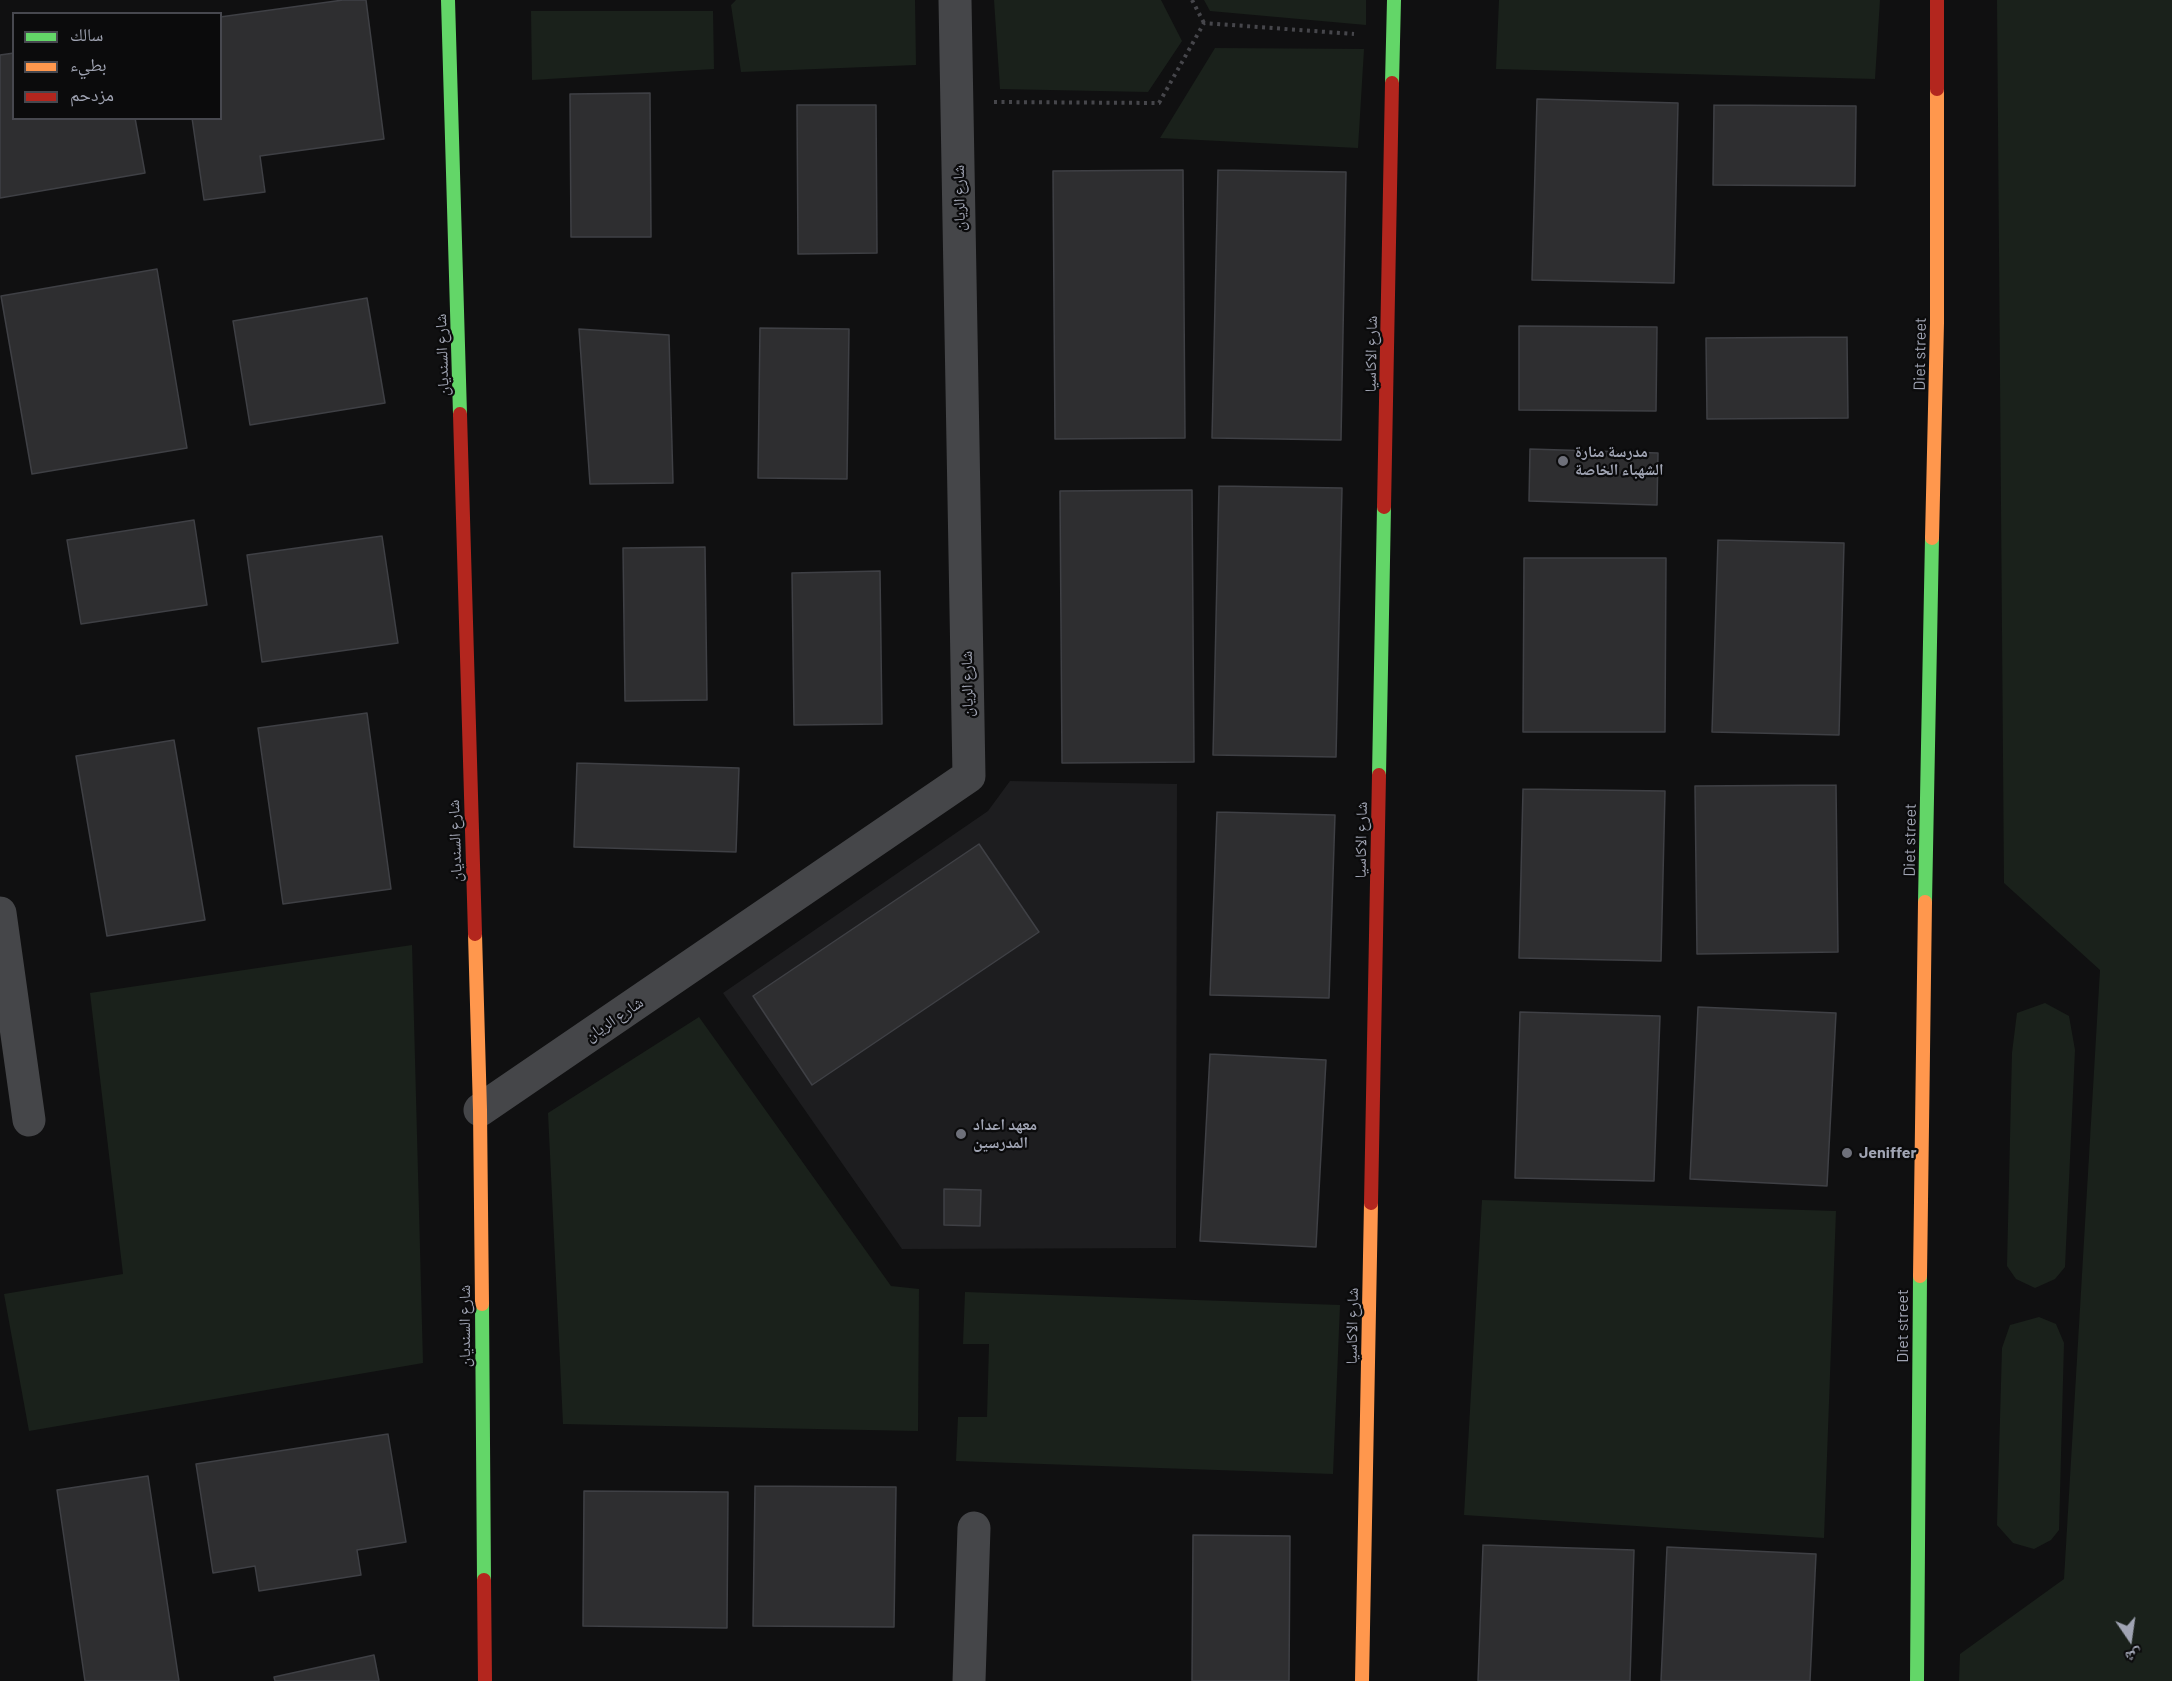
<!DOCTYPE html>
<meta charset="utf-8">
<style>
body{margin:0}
#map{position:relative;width:2172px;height:1681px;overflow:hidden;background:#101011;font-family:Barlow,"Noto Naskh Arabic",sans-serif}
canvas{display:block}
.legend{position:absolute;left:12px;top:12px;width:210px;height:108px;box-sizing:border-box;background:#0b0b0c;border:2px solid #47484f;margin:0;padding:8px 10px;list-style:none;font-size:18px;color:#a0a4b3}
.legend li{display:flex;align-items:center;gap:12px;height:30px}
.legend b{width:30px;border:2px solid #47484f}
.north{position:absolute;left:2100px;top:1609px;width:60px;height:60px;-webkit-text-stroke:4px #0b0b0c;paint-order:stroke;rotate:167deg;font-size:16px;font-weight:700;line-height:24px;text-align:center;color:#a0a4b3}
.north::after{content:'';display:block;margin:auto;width:21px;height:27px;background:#a0a4b3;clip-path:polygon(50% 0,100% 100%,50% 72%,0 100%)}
</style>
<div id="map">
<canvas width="2172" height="1681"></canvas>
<ul class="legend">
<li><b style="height:8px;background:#63d668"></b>سالك</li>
<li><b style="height:8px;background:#ff974d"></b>بطيء</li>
<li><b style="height:8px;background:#b3261e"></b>مزدحم</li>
</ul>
<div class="north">ش</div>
</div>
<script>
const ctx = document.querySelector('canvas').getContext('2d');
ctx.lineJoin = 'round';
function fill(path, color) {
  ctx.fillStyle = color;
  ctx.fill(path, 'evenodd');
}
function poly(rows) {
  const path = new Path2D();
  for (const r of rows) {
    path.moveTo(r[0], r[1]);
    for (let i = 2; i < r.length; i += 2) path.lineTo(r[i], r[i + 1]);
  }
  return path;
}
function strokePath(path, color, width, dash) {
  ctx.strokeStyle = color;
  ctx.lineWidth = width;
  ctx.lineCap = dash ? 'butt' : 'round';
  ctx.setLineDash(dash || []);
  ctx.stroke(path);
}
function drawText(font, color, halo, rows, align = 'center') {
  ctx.font = font + ' Barlow,"Noto Naskh Arabic",sans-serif';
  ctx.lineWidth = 4.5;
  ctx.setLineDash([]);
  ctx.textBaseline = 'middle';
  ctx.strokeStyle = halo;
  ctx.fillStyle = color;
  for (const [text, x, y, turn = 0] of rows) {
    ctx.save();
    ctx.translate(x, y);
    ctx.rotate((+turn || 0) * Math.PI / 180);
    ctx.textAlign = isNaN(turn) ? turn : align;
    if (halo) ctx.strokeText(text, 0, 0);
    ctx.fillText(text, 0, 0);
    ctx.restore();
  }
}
fill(poly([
 [1010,781,1177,784,1176,1248,902,1249,723,993,988,811]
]), '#1d1d1f');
fill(poly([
 [736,0,915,0,916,65,741,72,731,5],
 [994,0,1161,0,1182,41,1148,92,1000,89],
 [1204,0,1366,0,1366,25,1210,11],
 [1499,0,1880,0,1875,79,1496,69],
 [1997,0,2172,0,2172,1681,1959,1681,1960,1654,2064,1579,2100,970,2004,883],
 [531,11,713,11,714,69,532,80],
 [1215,48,1364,49,1358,148,1160,138],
 [412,945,423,1363,29,1431,4,1294,123,1274,90,993],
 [2045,1003,2069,1016,2075,1050,2065,1267,2055,1279,2035,1288,2016,1279,2007,1266,2012,1053,2017,1013],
 [699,1017,891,1286,919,1289,918,1431,563,1424,548,1113],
 [1482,1200,1836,1211,1824,1538,1464,1515],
 [965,1292,1340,1305,1333,1474,956,1461,958,1417,987,1417,989,1344,963,1344],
 [2039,1317,2056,1324,2064,1343,2059,1530,2051,1540,2034,1549,2013,1543,1997,1525,2002,1348,2010,1325]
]), '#1a211b');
const building = poly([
 [343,0,366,0,384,139,260,156,265,192,204,200,192,118,220,118,220,17,343,0],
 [14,53,14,118,135,118,145,173,0,198,0,55,14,53],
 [650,93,651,237,571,237,570,94,650,93],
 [1537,99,1678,103,1674,283,1532,280,1537,99],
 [797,105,876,105,877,253,798,254,797,105],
 [1714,105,1856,106,1855,186,1713,185,1714,105],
 [1183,170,1185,438,1055,439,1053,171,1183,170],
 [1218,170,1346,172,1341,440,1212,438,1218,170],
 [157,269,187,448,32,474,1,296,157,269],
 [367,298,385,403,250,425,233,321,367,298],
 [1519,326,1657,327,1656,411,1519,410,1519,326],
 [760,328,849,329,847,479,758,478,760,328],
 [579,329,669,335,673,483,590,484,579,329],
 [1847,337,1848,418,1707,419,1706,338,1847,337],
 [1530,449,1658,453,1657,505,1529,501,1530,449],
 [1219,486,1342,488,1336,757,1213,755,1219,486],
 [1192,490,1194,762,1062,763,1060,491,1192,490],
 [194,520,207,605,81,624,67,540,194,520],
 [382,536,398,643,262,662,247,555,382,536],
 [1718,540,1844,543,1839,735,1712,732,1718,540],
 [705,547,707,700,625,701,623,548,705,547],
 [1524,558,1666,558,1665,732,1523,732,1524,558],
 [880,571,882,724,794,725,792,573,880,571],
 [367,713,391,889,283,904,258,728,367,713],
 [174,740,205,920,107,936,76,756,174,740],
 [577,763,739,768,736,852,574,847,577,763],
 [1836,785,1838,952,1697,954,1695,786,1836,785],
 [1523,789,1665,791,1661,961,1519,958,1523,789],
 [1217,812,1335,815,1329,998,1210,995,1217,812],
 [979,844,1039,932,812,1085,753,996,979,844],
 [1698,1007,1836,1013,1827,1186,1690,1179,1698,1007],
 [1520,1012,1660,1016,1654,1181,1515,1178,1520,1012],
 [1210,1054,1326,1060,1316,1247,1200,1241,1210,1054],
 [944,1189,981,1190,980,1226,944,1225,944,1189],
 [388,1434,406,1542,357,1550,361,1575,259,1591,255,1566,213,1573,196,1464,388,1434],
 [148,1476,179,1681,85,1681,57,1490,148,1476],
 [755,1486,896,1487,894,1627,753,1626,755,1486],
 [584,1491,728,1492,727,1628,583,1626,584,1491],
 [1193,1535,1290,1536,1289,1681,1192,1681,1193,1535],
 [1483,1545,1634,1550,1630,1681,1478,1681,1483,1545],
 [1667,1547,1816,1554,1810,1681,1661,1681,1667,1547],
 [374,1655,379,1681,275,1681,274,1677,374,1655]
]);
fill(building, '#2e2e30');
strokePath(building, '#3f4045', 1.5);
strokePath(poly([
 [1192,0,1204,23],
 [994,102,1159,103,1204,23,1354,34]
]), '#46464b', 4, [3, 4.5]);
strokePath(poly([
 [0,913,29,1120],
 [480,1110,969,776,955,0],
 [969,1681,974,1528]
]), '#454649', 33);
strokePath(poly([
 [448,0,460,414],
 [1392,83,1394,0],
 [1379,775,1384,507],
 [1925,902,1932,538],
 [482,1304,484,1580],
 [1917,1681,1920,1276]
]), '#63d668', 14);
strokePath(poly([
 [1932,538,1937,323,1937,89],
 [475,934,480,1110,482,1304],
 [1920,1276,1925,902],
 [1362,1681,1371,1203]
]), '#ff974d', 14);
strokePath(poly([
 [1937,0,1937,89],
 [460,414,475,934],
 [1384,507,1392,83],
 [1371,1203,1379,775],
 [484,1580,485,1681]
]), '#b3261e', 14);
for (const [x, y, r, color] of [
 [1563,461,6,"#6e707a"],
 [961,1134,6,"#6e707a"],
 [1847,1153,6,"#6e707a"]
]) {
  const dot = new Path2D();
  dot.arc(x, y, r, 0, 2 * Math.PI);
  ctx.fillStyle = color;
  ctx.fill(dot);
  strokePath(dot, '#0b0b0c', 2);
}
drawText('16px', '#a0a4b3', '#0b0b0c', [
 ["شارع الريان",959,198,-91],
 ["شارع الاكاسيا",1371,354,-89],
 ["Diet street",1920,354,-89],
 ["شارع السنديان",442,355,-92],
 ["شارع الريان",967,684,-91],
 ["شارع الاكاسيا",1361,840,-89],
 ["Diet street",1910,840,-89],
 ["شارع السنديان",455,841,-92],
 ["شارع الريان",614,1019,-34],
 ["شارع السنديان",465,1326,-90],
 ["شارع الاكاسيا",1352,1326,-89],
 ["Diet street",1903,1326,-90]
]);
drawText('bold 16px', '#a0a4b3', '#0b0b0c', [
 ["مدرسة منارة",1575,452],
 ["الشهباء الخاصة",1575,470],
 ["معهد اعداد",973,1125],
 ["المدرسين",973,1143],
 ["Jeniffer",1859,1153]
], 'left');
</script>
